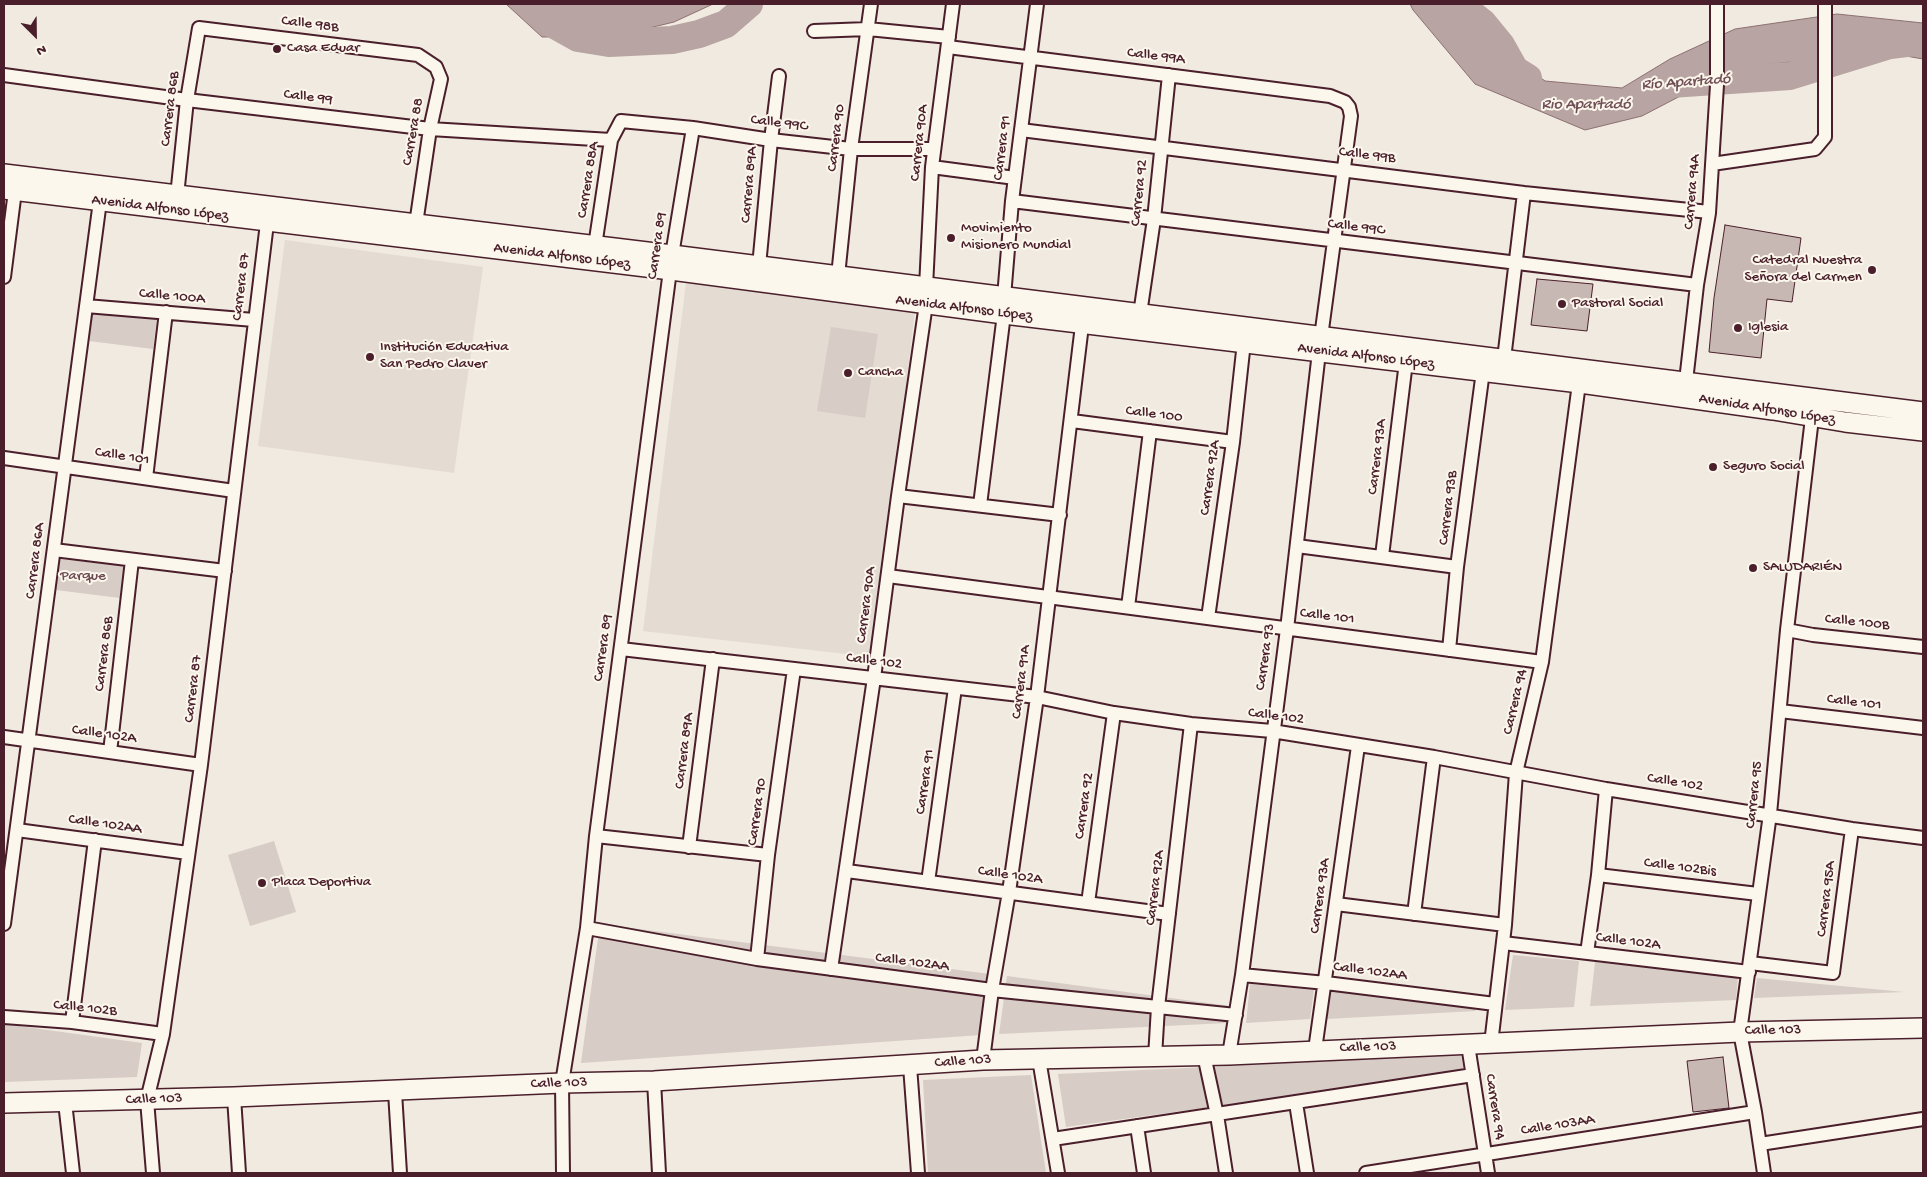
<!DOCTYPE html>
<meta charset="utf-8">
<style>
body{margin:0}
#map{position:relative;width:1927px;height:1177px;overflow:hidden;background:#f0eae0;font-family:"Gochi Hand",sans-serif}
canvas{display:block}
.frame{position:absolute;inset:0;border:5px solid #4a1f2b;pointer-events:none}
.north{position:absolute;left:10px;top:10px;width:50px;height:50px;-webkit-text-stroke:4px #fbf7ec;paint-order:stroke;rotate:157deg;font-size:14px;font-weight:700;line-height:20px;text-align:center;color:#4a1f2b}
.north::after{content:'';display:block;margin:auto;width:18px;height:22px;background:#4a1f2b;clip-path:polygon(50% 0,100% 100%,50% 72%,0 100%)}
</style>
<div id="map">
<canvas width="1927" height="1177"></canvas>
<div class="frame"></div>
<div class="north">N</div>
</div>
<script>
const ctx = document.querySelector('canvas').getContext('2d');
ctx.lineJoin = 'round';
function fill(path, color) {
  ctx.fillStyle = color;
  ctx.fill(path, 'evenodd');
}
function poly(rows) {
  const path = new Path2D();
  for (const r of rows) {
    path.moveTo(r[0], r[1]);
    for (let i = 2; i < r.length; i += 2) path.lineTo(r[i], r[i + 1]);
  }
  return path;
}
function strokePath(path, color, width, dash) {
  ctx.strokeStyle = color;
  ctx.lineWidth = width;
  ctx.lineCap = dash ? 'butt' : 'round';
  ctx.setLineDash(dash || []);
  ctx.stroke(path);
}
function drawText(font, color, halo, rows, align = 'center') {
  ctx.font = font + ' "Gochi Hand",sans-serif';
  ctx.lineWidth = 4;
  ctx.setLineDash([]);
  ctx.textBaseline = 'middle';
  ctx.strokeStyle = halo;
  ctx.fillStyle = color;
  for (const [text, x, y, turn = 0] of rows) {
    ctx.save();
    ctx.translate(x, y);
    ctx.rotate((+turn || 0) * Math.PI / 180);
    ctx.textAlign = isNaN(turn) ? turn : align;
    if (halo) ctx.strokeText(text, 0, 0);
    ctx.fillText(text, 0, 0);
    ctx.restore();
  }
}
fill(poly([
 [285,240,483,267,454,473,258,446],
 [686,283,915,311,873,657,643,631]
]), '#e4dbd2');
fill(poly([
 [93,309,157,318,153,349,89,341],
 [831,327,878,334,865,418,817,411],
 [60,559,124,566,120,598,56,590],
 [274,841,296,912,250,926,228,855],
 [600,924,990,974,981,1035,581,1063],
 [1513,955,1579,961,1574,1007,1505,1010],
 [1595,962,1738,976,1736,1000,1590,1006],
 [1007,976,1230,1006,1227,1023,999,1034],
 [1757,978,1904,992,1754,998],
 [1250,984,1314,990,1310,1019,1246,1023],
 [1331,991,1477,1004,1475,1011,1327,1019],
 [4,1024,142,1043,137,1077,4,1082],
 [1461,1055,1464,1072,1066,1127,1058,1074],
 [1031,1075,1046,1173,928,1173,923,1080]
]), '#d8ccc6');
const water = poly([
 [506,4,713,4,674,22,616,36,542,37,506,4],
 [1410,4,1450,4,1456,16,1545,81,1622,88,1670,59,1735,29,1837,14,1923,23,1923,59,1883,52,1745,67,1711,80,1642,116,1585,130,1475,84,1413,10,1410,4]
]);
fill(water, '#b8a4a2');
strokePath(water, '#8c6f72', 1);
strokePath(poly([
 [534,4,553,24,578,38,609,43,672,40,699,34,726,24,749,4],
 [1459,4,1483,23,1501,45,1515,70,1528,78],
 [1670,84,1790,76,1890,45,1923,41]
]), '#b8a4a2', 28);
const building = poly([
 [1725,225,1801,238,1792,302,1767,299,1761,358,1709,352,1714,298,1725,225],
 [1537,279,1593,284,1587,331,1531,325,1537,279],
 [1723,1057,1729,1108,1693,1112,1687,1061,1723,1057]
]);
fill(building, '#c8b8b3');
strokePath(building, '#4a1f2b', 1);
const street = poly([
 [814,31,868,29,949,37],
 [948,47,1330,96,1345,102,1349,107,1351,116,1321,337],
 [4,75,187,100,430,129,611,140],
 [1021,130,1524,193,1709,212],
 [1712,164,1815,149,1825,137,1825,4],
 [932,167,1015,178],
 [177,196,187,100,199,28,418,55,436,67,441,79,430,129,416,224],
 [1012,201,1697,285],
 [595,246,611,140,621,121,693,128,771,140,851,149,934,149],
 [759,266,771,140,779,76],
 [838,276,851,149,871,4],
 [4,277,15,191],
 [926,287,932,167,953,4],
 [1004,297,1012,201,1037,4],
 [86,306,254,320],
 [1140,314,1154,219,1169,75],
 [1504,359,1524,193],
 [1686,381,1697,285,1709,213,1717,85,1717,4],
 [1072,421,1233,442],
 [4,458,234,491],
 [146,478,166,312],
 [898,496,1060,515],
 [980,505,1004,314],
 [1297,546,1457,567],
 [54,550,225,571],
 [1382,556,1406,362],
 [888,576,1542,662],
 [1128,607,1150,431],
 [1208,618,1233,442,1244,342],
 [1787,630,1813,635,1923,647],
 [621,649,1037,697,1114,713,1191,724,1272,731,1434,757,1606,789,1852,829,1923,838],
 [1449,650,1457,567,1483,371],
 [1780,711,1923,728],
 [4,737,201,765],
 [110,752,132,560],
 [17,830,188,853],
 [596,836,768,855],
 [689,847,713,659],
 [847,871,1169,914],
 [1598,875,1758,894],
 [928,882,955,688],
 [1088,903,1114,713],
 [1336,904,1505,925],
 [1414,914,1434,757],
 [4,924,100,201],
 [587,928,757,959,992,990,1236,1015],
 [1503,943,1749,972],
 [1587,953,1598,875,1606,789],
 [757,959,768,855,794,669],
 [1750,963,1833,973,1852,829],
 [831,969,874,678,898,496,926,304],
 [1242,975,1326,983,1495,1004],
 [4,1017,72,1022,163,1034],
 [72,1022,95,840],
 [1491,1044,1505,925,1516,773,1542,662,1580,376],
 [1468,1045,1488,1173],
 [1315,1050,1358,746],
 [1204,1055,1217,1115,1226,1173],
 [1229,1055,1242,975,1287,629,1319,352],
 [1155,1057,1158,1007,1191,724],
 [1039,1059,1058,1173],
 [983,1060,992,990,1009,892,1037,697,1083,317],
 [910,1066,918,1173],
 [654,1081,659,1173],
 [395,1092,400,1173],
 [234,1097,239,1173],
 [65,1102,73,1173],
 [1296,1103,1307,1173],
 [1137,1126,1144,1173],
 [1053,1139,1473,1075],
 [1760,1144,1923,1119],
 [153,1173,147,1100,163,1034,201,765,268,215],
 [563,1173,562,1083,587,928,596,836,672,255,693,128],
 [1366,1173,1755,1112],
 [1764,1173,1755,1112,1740,1032,1770,814,1787,630,1812,418]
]);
const secondary = poly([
 [4,174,672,255,1923,412],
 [4,189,671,270,1004,314,1580,383,1773,410,1845,422,1923,431],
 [4,1103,234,1097,562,1083,654,1081,983,1060,1229,1055,1740,1032,1923,1028]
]);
strokePath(street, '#4a1f2b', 16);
strokePath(secondary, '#4a1f2b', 22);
strokePath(street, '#fbf7ec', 12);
strokePath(secondary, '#fbf7ec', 19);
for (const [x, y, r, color] of [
 [277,49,5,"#4a1f2b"],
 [951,238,5,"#4a1f2b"],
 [1872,270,5,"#4a1f2b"],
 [1562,304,5,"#4a1f2b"],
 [1738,328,5,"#4a1f2b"],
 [370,357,5,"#4a1f2b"],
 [848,373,5,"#4a1f2b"],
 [1713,467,5,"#4a1f2b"],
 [1753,568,5,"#4a1f2b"],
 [262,883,5,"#4a1f2b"]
]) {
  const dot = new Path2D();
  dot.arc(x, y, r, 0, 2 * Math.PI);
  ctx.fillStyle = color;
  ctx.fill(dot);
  strokePath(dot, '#fbf7ec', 2);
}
drawText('15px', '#4a1f2b', '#fbf7ec', [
 ["Calle 98B",310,25,7],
 ["Calle 99A",1156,57,7],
 ["Calle 99",308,98,7],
 ["Carrera 86B",171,109,-83],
 ["Calle 99C",779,124,7],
 ["Carrera 88",414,132,-80],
 ["Carrera 90",837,138,-83],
 ["Carrera 90A",920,143,-84],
 ["Carrera 91",1003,148,-83],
 ["Calle 99B",1367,156,7],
 ["Carrera 88A",589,180,-81],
 ["Carrera 89A",750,185,-85],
 ["Carrera 94A",1693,192,-85],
 ["Carrera 92",1140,193,-84],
 ["Avenida Alfonso López",160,209,7],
 ["Calle 99C",1356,228,7],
 ["Carrera 89",658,246,-82],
 ["Avenida Alfonso López",562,257,7],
 ["Carrera 87",242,287,-83],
 ["Calle 100A",172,297,5],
 ["Avenida Alfonso López",964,309,7],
 ["Avenida Alfonso López",1366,357,7],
 ["Avenida Alfonso López",1767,410,9],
 ["Calle 100",1154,415,7],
 ["Calle 101",122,457,9],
 ["Carrera 93A",1378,457,-83],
 ["Carrera 92A",1211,478,-82],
 ["Carrera 93B",1449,508,-83],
 ["Carrera 86A",36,561,-83],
 ["Carrera 90A",867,605,-83],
 ["Calle 101",1327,617,7],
 ["Calle 100B",1857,623,6],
 ["Carrera 89",604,648,-82],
 ["Carrera 86B",105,654,-83],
 ["Carrera 93",1266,657,-82],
 ["Calle 102",874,662,7],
 ["Carrera 91A",1022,682,-83],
 ["Carrera 87",194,689,-83],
 ["Carrera 94",1516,702,-77],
 ["Calle 101",1854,703,7],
 ["Calle 102",1276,717,7],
 ["Calle 102A",104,735,8],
 ["Carrera 89A",685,751,-83],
 ["Carrera 91",926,782,-82],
 ["Calle 102",1675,783,9],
 ["Carrera 95",1755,795,-84],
 ["Carrera 92",1085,806,-82],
 ["Carrera 90",758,812,-82],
 ["Calle 102AA",105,825,8],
 ["Calle 102Bis",1680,868,7],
 ["Calle 102A",1010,876,8],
 ["Carrera 92A",1156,888,-83],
 ["Carrera 93A",1321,896,-82],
 ["Carrera 95A",1827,899,-83],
 ["Calle 102A",1628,942,7],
 ["Calle 102AA",912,963,7],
 ["Calle 102AA",1370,972,7],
 ["Calle 102B",85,1009,6],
 ["Calle 103",1773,1031,-1],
 ["Calle 103",1368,1048,-2],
 ["Calle 103",963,1062,-4],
 ["Calle 103",559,1084,-2],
 ["Calle 103",154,1100,-2],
 ["Carrera 94",1494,1107,81],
 ["Calle 103AA",1558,1126,-9]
]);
drawText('15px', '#4a1f2b', '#fbf7ec', [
 ["Casa Eduar",287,49],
 ["Movimiento",961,229],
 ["Misionero Mundial",961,246],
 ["Catedral Nuestra",1862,261,"right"],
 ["Señora del Carmen",1862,278,"right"],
 ["Pastoral Social",1572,304],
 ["Iglesia",1748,328],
 ["Institución Educativa",380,348],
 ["San Pedro Claver",380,365],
 ["Cancha",858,373],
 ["Seguro Social",1723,467],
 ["SALUDARIÉN",1763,568],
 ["Placa Deportiva",272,883]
], 'left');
drawText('15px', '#6e4a52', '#fbf7ec', [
 ["Parque",83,577]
]);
drawText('italic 16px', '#704e55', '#fbf7ec', [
 ["Río Apartadó",1686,83,-4],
 ["Rio Apartadó",1586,106]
]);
</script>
